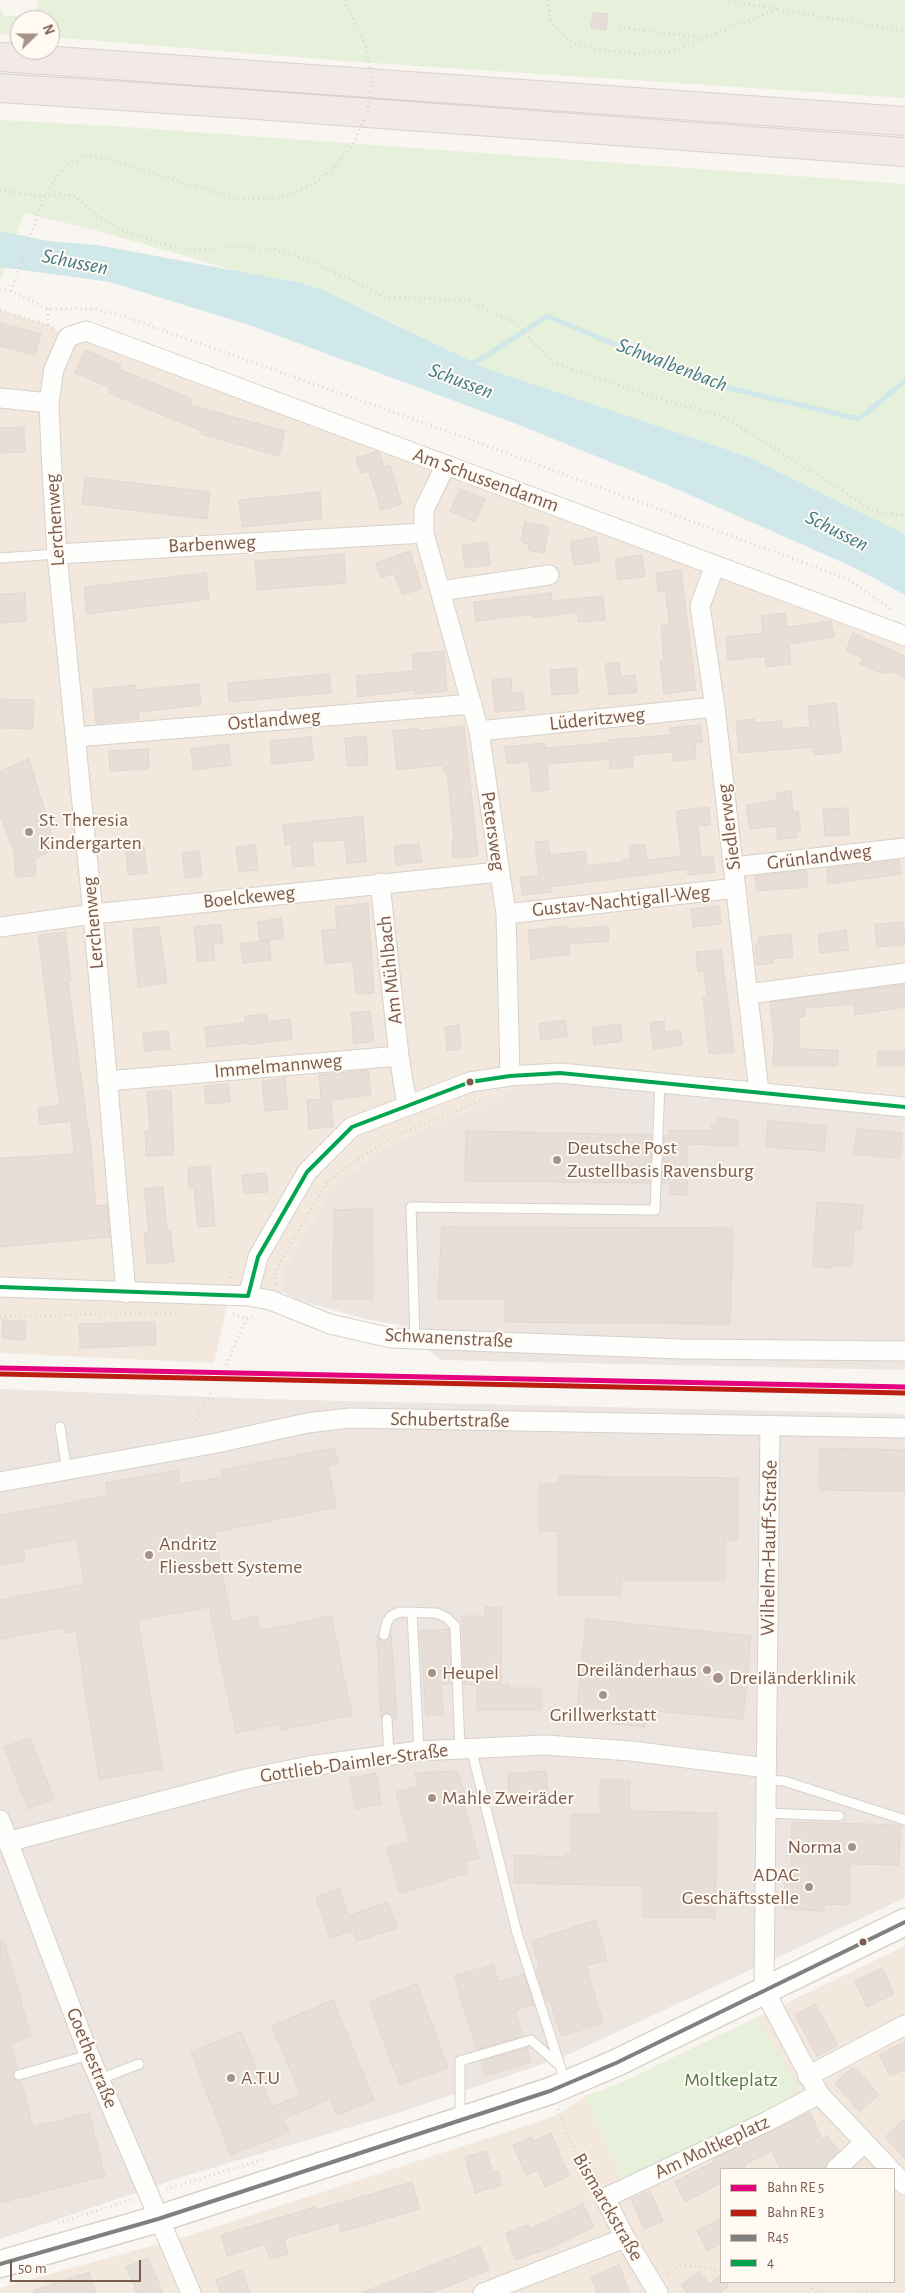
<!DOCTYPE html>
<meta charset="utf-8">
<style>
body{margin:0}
#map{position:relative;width:905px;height:2293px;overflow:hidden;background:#f9f5f0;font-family:"Alegreya Sans",sans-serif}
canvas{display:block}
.legend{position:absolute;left:720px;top:2168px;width:175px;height:115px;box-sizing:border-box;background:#fffaf3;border:1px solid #cabbb1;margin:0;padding:6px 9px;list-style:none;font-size:15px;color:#7a5c4d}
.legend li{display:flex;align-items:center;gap:10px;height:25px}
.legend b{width:25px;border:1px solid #cabbb1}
.north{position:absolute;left:10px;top:10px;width:50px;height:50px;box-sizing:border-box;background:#fffaf3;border:1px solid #cabbb1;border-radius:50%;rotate:68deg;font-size:14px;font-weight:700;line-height:20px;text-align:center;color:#7a5c4d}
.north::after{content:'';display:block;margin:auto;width:18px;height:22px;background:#a69286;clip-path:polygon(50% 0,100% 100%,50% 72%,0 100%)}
.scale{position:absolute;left:10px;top:2260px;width:131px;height:22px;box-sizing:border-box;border:2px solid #7a5c4d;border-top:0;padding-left:6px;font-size:15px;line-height:18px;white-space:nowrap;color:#7a5c4d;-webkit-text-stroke:4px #fffaf3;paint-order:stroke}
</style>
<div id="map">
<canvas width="905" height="2293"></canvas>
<ul class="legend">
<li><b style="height:6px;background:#e5007d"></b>Bahn RE 5</li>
<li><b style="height:6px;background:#bb1e10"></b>Bahn RE 3</li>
<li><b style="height:6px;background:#808080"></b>R45</li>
<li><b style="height:6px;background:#01a54f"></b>4</li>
</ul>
<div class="north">N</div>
<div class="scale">50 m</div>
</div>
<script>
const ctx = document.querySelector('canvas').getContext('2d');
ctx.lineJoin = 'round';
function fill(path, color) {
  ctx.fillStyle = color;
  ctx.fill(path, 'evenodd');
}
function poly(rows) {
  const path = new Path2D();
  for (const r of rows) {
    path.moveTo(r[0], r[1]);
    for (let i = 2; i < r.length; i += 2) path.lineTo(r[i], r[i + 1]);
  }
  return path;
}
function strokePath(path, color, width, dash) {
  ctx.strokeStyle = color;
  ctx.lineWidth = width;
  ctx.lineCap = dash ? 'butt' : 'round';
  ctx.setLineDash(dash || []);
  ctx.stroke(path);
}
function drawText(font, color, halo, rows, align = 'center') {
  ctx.font = font + ' "Alegreya Sans",sans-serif';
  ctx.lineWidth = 4;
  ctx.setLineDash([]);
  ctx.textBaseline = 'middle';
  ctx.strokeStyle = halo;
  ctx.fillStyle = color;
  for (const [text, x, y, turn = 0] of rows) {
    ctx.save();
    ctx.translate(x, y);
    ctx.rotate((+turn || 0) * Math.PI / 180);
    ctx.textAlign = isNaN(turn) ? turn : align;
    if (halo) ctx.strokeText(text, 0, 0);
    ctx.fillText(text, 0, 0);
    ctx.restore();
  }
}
fill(poly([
 [0,310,48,325,68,337,86,331,905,636,905,1113,550,1082,518,1088,477,1109,282,1274,283,1292,230,1294,214,1363,0,1353],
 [905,1946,905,2293,0,2293,0,2288,194,2234,558,2115,585,2096,614,2086],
 [721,2169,894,2169,894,2282,721,2282]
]), '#f2e8de');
fill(poly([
 [550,1082,905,1113,905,1370,441,1360,399,1325,362,1318,298,1300,283,1292,282,1274,335,1187,380,1153,424,1130,477,1109,518,1088],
 [0,1389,263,1399,905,1414,905,1898,563,2057,395,2114,185,2176,0,2239]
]), '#ede5e0');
fill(poly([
 [38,0,905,0,905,98,357,62,50,37,50,20,20,20,20,35,0,34,0,7,4,16,36,16],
 [0,120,127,127,905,184,905,534,746,456,486,368,356,305,91,229,24,213,0,282],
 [756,2019,799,2088,767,2112,622,2178,585,2096,614,2086]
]), '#e7f0db');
fill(poly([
 [0,231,48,241,97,245,296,282,321,289,486,368,746,456,905,534,905,595,853,567,665,484,514,423,252,326,110,282,0,267]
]), '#d0e8ea');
strokePath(poly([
 [468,365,486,356,547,316,704,382,859,419,905,381]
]), '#d0e8ea', 5);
const building = poly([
 [593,13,608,14,606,30,591,28,593,13],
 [0,323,41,334,35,355,0,346,0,323],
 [85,350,121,365,119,369,192,399,190,405,285,431,279,456,201,434,202,431,109,393,111,388,75,373,85,350],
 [24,427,25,452,0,453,0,428,24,427],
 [377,451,379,452,384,467,390,465,402,504,381,510,369,471,361,473,356,458,377,451],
 [85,477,210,492,207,519,82,504,85,477],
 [460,489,485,499,475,522,450,511,460,489],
 [320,492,322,519,242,527,239,500,320,492],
 [525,522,549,527,544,553,528,550,529,545,521,541,525,522],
 [596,537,600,561,574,565,570,542,596,537],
 [487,542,490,565,465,568,462,545,487,542],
 [410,551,422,588,402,595,394,573,381,578,376,563,410,551],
 [344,554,346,583,257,590,255,561,344,554],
 [642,555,645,576,618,580,615,559,642,555],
 [681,570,696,690,664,694,660,661,664,661,661,626,670,625,665,591,658,592,656,573,681,570],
 [206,573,209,599,87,614,84,587,206,573],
 [25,593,26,621,0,623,0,594,25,593],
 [551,593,552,601,603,596,605,620,579,622,578,612,532,618,531,614,476,621,473,602,551,593],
 [785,613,787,627,831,621,834,637,789,644,791,664,766,667,765,656,728,660,726,637,763,633,761,616,785,613],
 [853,633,905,656,905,678,892,672,881,673,860,664,863,658,846,651,853,633],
 [444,651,447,691,415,694,415,690,358,697,356,676,414,671,412,654,444,651],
 [619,662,621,676,635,675,637,692,609,695,605,664,619,662],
 [576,668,578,693,552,695,550,670,576,668],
 [329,674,331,693,229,702,228,683,329,674],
 [511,678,512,693,523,692,525,710,495,712,492,680,511,678],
 [199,684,201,705,138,712,139,719,96,724,93,689,135,685,136,690,199,684],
 [0,699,34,700,33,729,0,728,0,699],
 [836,703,842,752,814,755,813,747,739,753,736,721,754,719,754,723,782,721,782,729,810,727,808,706,836,703],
 [700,725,702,742,695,743,696,759,673,761,672,752,632,755,633,767,610,769,609,759,547,764,549,790,532,792,529,761,507,764,505,747,544,743,545,748,608,743,608,740,670,735,670,728,700,725],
 [464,726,478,856,453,858,452,841,454,841,447,772,444,773,443,765,397,770,393,731,418,728,418,731,464,726],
 [366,736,368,765,347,766,345,738,366,736],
 [311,737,314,760,272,764,270,741,311,737],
 [228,744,231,765,194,770,191,749,228,744],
 [148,749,149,769,110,771,109,751,148,749],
 [29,759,56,848,35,859,36,876,16,877,14,852,0,816,0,771,29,759],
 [791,791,793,812,798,811,801,831,796,832,797,837,778,840,776,826,750,829,746,805,777,800,776,793,791,791],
 [709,807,710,825,698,826,701,857,713,856,715,872,688,875,687,869,551,887,551,892,522,895,520,878,539,875,535,842,548,841,550,855,585,851,587,866,623,862,622,860,631,859,629,846,645,844,647,860,681,856,676,811,709,807],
 [848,808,849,835,825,836,823,809,848,808],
 [363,816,366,862,347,863,345,840,312,842,314,865,293,867,291,844,285,845,283,825,363,816],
 [419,844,422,862,396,865,394,846,419,844],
 [255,845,258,870,239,872,236,847,255,845],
 [144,847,147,873,128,875,126,849,144,847],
 [199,851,202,876,185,878,182,853,199,851],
 [899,860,901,874,828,884,827,868,899,860],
 [806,870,808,887,757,891,755,876,806,870],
 [368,903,374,993,356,994,353,961,325,964,322,930,337,929,335,907,368,903],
 [719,906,721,924,693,927,691,909,719,906],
 [281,918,284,938,260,941,257,922,281,918],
 [903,922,905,945,877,947,875,924,903,922],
 [221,924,223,943,213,944,215,960,198,962,194,927,221,924],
 [568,926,568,929,608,926,609,941,569,944,570,954,531,959,528,930,568,926],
 [159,927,167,983,138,987,133,929,159,927],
 [846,930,849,950,820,953,818,934,846,930],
 [65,932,71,981,68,982,88,1129,89,1129,96,1206,107,1205,110,1237,0,1247,0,1158,74,1154,71,1121,40,1125,38,1108,60,1105,38,935,65,932],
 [791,934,793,957,773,959,773,963,757,965,755,944,759,943,758,937,791,934],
 [269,940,271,960,243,963,240,944,269,940],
 [721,950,734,1052,709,1054,703,998,707,997,704,971,698,972,696,952,721,950],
 [905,984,905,1007,855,1015,854,1004,804,1008,805,1016,799,1017,799,1049,838,1050,838,1066,773,1066,774,1037,770,1002,905,984],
 [370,1011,374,1041,354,1044,351,1013,370,1011],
 [267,1014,267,1022,290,1019,292,1039,248,1045,247,1043,207,1047,205,1027,245,1023,245,1016,267,1014],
 [565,1020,568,1036,541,1040,539,1024,565,1020],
 [664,1021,665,1032,680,1030,682,1045,654,1049,650,1023,664,1021],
 [620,1024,622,1041,594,1045,592,1028,620,1024],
 [459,1025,461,1049,447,1051,445,1027,459,1025],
 [168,1031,170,1049,145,1051,143,1033,168,1031],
 [878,1051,905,1051,905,1066,877,1066,878,1051],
 [368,1070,371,1095,331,1100,333,1127,309,1129,307,1100,321,1099,319,1075,368,1070],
 [285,1078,288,1109,265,1111,262,1081,285,1078],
 [228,1084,230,1102,206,1104,204,1086,228,1084],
 [171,1090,174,1155,146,1156,145,1131,150,1130,147,1092,171,1090],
 [716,1118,738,1120,737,1146,687,1144,687,1195,670,1194,670,1183,662,1183,664,1136,669,1136,669,1130,711,1131,711,1125,717,1124,716,1118],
 [768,1121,826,1126,824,1151,766,1147,768,1121],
 [857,1129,902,1133,900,1158,854,1154,857,1129],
 [466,1131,652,1135,650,1183,465,1181,466,1131],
 [210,1166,215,1226,198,1227,194,1187,189,1188,188,1168,210,1166],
 [266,1173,268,1192,244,1194,242,1175,266,1173],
 [163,1186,167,1231,170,1230,174,1262,147,1264,144,1233,149,1232,144,1189,163,1186],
 [817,1202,863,1205,861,1230,854,1230,852,1266,832,1265,832,1268,813,1266,817,1202],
 [372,1209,373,1299,333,1299,334,1210,372,1209],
 [442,1227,733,1228,730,1324,505,1322,505,1299,438,1299,442,1227],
 [3,1320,26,1321,25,1340,2,1338,3,1320],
 [155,1322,156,1345,80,1348,79,1324,155,1322],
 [334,1448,338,1464,328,1466,336,1507,215,1532,231,1622,257,1616,260,1631,331,1616,352,1715,281,1730,279,1724,236,1733,209,1607,138,1620,162,1769,99,1779,76,1631,67,1633,65,1627,0,1639,0,1600,85,1584,77,1539,23,1549,25,1561,0,1565,0,1515,108,1496,106,1483,178,1470,180,1484,224,1477,222,1470,334,1448],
 [820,1448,905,1450,905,1491,819,1490,820,1448],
 [559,1476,738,1478,738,1540,725,1540,725,1580,621,1580,621,1595,558,1595,558,1531,539,1531,539,1484,559,1484,559,1476],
 [485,1607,502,1608,501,1684,510,1684,509,1688,541,1688,541,1710,477,1710,477,1685,464,1684,462,1616,485,1616,485,1607],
 [586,1619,751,1636,743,1719,646,1710,645,1727,576,1720,586,1619],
 [449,1629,451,1684,441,1684,443,1715,426,1716,420,1631,449,1629],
 [391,1634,397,1719,393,1719,392,1715,387,1713,381,1717,377,1635,380,1640,385,1641,391,1634],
 [30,1738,54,1799,28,1809,4,1747,30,1738],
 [457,1771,469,1804,464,1806,479,1858,465,1862,468,1873,400,1893,387,1848,410,1842,396,1792,419,1786,415,1773,457,1771],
 [546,1771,548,1803,510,1806,508,1774,546,1771],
 [376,1773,381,1804,356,1809,350,1778,376,1773],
 [600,1780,630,1780,630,1811,717,1813,715,1918,643,1917,643,1886,514,1883,514,1855,564,1857,564,1854,571,1854,571,1814,600,1814,600,1780],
 [792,1822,900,1825,899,1865,850,1864,849,1905,824,1904,824,1911,784,1909,785,1873,791,1874,792,1822],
 [339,1889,349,1916,388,1902,397,1928,357,1941,353,1930,330,1938,316,1897,339,1889],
 [595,1920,607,1960,586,1966,603,2023,561,2036,550,2000,546,2001,536,1970,540,1969,532,1941,595,1920],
 [0,1941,4,1941,31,2037,10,2043,18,2069,14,2071,13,2076,15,2080,21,2081,33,2127,89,2113,105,2176,0,2203,0,1941],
 [493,1965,498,1982,524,1974,534,2005,515,2010,523,2036,477,2050,454,1976,493,1965],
 [882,1968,894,1994,867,2007,855,1981,882,1968],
 [417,1984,448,2068,400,2085,369,2002,417,1984],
 [333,2000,374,2100,337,2115,330,2099,283,2119,289,2132,231,2155,191,2052,241,2032,272,2107,301,2095,272,2026,333,2000],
 [815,2004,838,2045,817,2056,795,2015,815,2004],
 [905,2042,905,2069,890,2076,879,2055,905,2042],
 [527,2048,531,2062,485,2076,481,2061,527,2048],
 [851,2069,857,2069,879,2095,859,2112,835,2083,851,2069],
 [810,2112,822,2140,827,2136,839,2151,823,2169,780,2169,772,2151,744,2165,746,2169,721,2169,721,2183,685,2202,675,2182,715,2161,714,2159,810,2112],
 [905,2118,905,2159,885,2137,905,2118],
 [551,2133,569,2176,545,2187,538,2170,526,2175,513,2145,532,2137,533,2141,551,2133],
 [486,2151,493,2172,498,2171,502,2185,475,2193,465,2157,486,2151],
 [412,2182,420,2209,341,2232,339,2223,284,2239,288,2254,270,2259,265,2244,227,2256,221,2235,315,2207,316,2210,412,2182],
 [650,2191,663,2221,644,2229,631,2199,650,2191],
 [583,2204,594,2227,548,2249,515,2260,506,2233,529,2225,530,2229,583,2204],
 [721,2219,721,2244,707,2251,697,2230,721,2219],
 [480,2246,489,2270,449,2286,429,2293,361,2293,480,2246],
 [148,2258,163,2293,137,2293,126,2267,148,2258],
 [619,2265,630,2293,597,2293,591,2277,619,2265],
 [242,2270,250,2293,220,2293,216,2280,242,2270],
 [699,2271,709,2284,721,2275,721,2282,726,2282,729,2286,720,2293,687,2293,681,2285,699,2271],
 [89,2272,96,2293,34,2293,34,2290,89,2272]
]);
fill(building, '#e6ded7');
strokePath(building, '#e2d8d2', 1);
const lane = poly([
 [0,558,57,554],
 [415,1339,411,1207,655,1210,660,1082],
 [60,1427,67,1471],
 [412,1612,419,1751],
 [384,1635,387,1622,391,1616,399,1612,437,1613,447,1618,455,1626,460,1748],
 [387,1719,389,1754],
 [471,1748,517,1933,565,2081],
 [766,1780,784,1781,905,1820],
 [766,1813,839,1816],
 [19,2075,89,2055],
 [100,2079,139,2064],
 [460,2118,460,2061,531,2040,558,2064]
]);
const street = poly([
 [0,398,49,403],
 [445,466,424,510,424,533,479,731,506,914,510,1076],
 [57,554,424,533],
 [715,565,700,606,715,707,759,1092],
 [440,591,549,575],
 [479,731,715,707],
 [76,737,472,704],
 [733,867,905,848],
 [380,883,399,1056],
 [506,914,736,888],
 [0,927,93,914,499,872],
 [748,994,905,973],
 [107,1081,399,1056,407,1105],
 [0,1287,248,1296,270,1300,330,1324,391,1338,683,1349,905,1351],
 [126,1293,93,914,57,554,51,452,49,403,54,369,68,337,86,331,905,636],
 [248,1296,258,1257,307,1172,352,1127,470,1082,510,1076,560,1073,905,1107],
 [770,1425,764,1990,819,2094,890,2169],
 [0,1482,212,1444,307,1423,350,1418,905,1428],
 [0,1820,89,2055,191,2293],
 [7,1842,246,1779,309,1766,419,1751,545,1745,631,1751,767,1768],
 [808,2076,905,2025],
 [836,2169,864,2143],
 [894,2173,905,2185],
 [483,2293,625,2238],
 [658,2293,625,2238,605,2198,766,2122,819,2094]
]);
const secondary = poly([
 [0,2264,158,2219,550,2091,616,2063,905,1922]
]);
const highway = poly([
 [0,57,905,121],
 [0,88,243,104,905,152]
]);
strokePath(lane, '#d7d1cb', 11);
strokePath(street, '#d7d1cb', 21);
strokePath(secondary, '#d9d2cb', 29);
strokePath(highway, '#dad1cc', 30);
strokePath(poly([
 [344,0,366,46],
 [548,0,550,19,559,31,572,43,602,50,639,54,671,51,778,9],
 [724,0,905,31],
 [619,27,703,38],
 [0,190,44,197,59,194,75,196,96,215,121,230,162,244,194,250,231,247,272,249,313,262,385,297,467,300,515,323,552,362,658,399,721,415,875,511,905,516],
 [0,289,11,291,48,309,94,309,125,317,455,434,848,579,893,611],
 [11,291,44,197,65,166,85,156,105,158,214,192],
 [48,309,48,325],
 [0,310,48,325,55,329],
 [230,1278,230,1274,237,1267],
 [276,1284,274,1273,325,1185,348,1166,390,1138,487,1098],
 [233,1314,246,1319,256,1316],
 [0,1316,177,1313],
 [226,1365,246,1319],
 [191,1429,212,1390],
 [558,2109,581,2168,596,2186],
 [166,2189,265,2159],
 [58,2223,133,2199],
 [667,2273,681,2265,721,2270],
 [804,2282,818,2293],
 [862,2293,872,2290,878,2293]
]), '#dcd5d0', 3, [1, 4]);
strokePath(lane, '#fefefd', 9);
strokePath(street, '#fefefd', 19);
strokePath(secondary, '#fefefd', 26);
strokePath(highway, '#f2eae7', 28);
strokePath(poly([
 [214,192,244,199,277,199,311,185,332,170,354,143,368,110,372,79,366,46]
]), '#dcd5d0', 3, [1, 4]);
strokePath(poly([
 [0,2264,158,2219,550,2091,616,2063,905,1922]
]), '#808080', 4);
strokePath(poly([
 [0,1287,248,1296],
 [248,1296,258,1257,307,1172,352,1127,470,1082,510,1076,560,1073,905,1107]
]), '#01a54f', 4);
strokePath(poly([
 [0,1368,905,1387]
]), '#e5007d', 5);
strokePath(poly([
 [0,1374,905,1393]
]), '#bb1e10', 5);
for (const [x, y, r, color] of [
 [29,832,5,"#a69286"],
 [470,1082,4.5,"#7a5c4d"],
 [557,1160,5,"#a69286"],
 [149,1555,5,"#a69286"],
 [707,1670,5,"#a69286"],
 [432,1673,5,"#a69286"],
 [718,1678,6,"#a69286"],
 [603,1695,5,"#a69286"],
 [432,1798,5,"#a69286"],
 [852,1847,5,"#a69286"],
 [809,1887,5,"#a69286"],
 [863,1942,4.5,"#7a5c4d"],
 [231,2078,5,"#a69286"]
]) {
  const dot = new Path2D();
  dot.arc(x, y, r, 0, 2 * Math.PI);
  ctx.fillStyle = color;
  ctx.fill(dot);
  strokePath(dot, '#fffaf3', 2);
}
drawText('20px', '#7a5c4d', '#fffaf3', [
 ["Am Schussendamm",486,480,20],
 ["Lerchenweg",55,520,-94],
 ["Barbenweg",212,544,-3],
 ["Lüderitzweg",597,719,-6],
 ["Ostlandweg",274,720,-5],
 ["Siedlerweg",729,827,-97],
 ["Petersweg",493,831,82],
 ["Grünlandweg",819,857,-7],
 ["Boelckeweg",249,897,-6],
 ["Gustav-Nachtigall-Weg",621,901,-6],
 ["Lerchenweg",93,923,-95],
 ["Am Mühlbach",390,970,-96],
 ["Immelmannweg",278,1066,-5],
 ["Schwanenstraße",449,1338,3],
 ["Schubertstraße",450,1420,1],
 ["Wilhelm-Hauff-Straße",769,1548,-89],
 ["Gottlieb-Daimler-Straße",354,1763,-8],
 ["Goethestraße",92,2058,68],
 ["Am Moltkeplatz",712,2147,-25],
 ["Bismarckstraße",608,2207,60]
]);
drawText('20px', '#7a5c4d', '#fffaf3', [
 ["St. Theresia",39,820],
 ["Kindergarten",39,843],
 ["Deutsche Post",567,1148],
 ["Zustellbasis Ravensburg",567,1171],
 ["Andritz",159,1544],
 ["Fliessbett Systeme",159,1567],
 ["Dreiländerhaus",697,1670,"right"],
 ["Heupel",442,1673],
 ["Dreiländerklinik",729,1678],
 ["Grillwerkstatt",603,1715,"center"],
 ["Mahle Zweiräder",442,1798],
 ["Norma",842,1847,"right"],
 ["ADAC",799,1875,"right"],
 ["Geschäftsstelle",799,1898,"right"],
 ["A.T.U",241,2078]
], 'left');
drawText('20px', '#537a41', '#fffaf3', [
 ["Moltkeplatz",731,2080]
]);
drawText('italic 21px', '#437c86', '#fffaf3', [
 ["Schussen",75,262,11],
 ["Schwalbenbach",672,365,21],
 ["Schussen",461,381,21],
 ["Schussen",837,531,27]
]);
</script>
